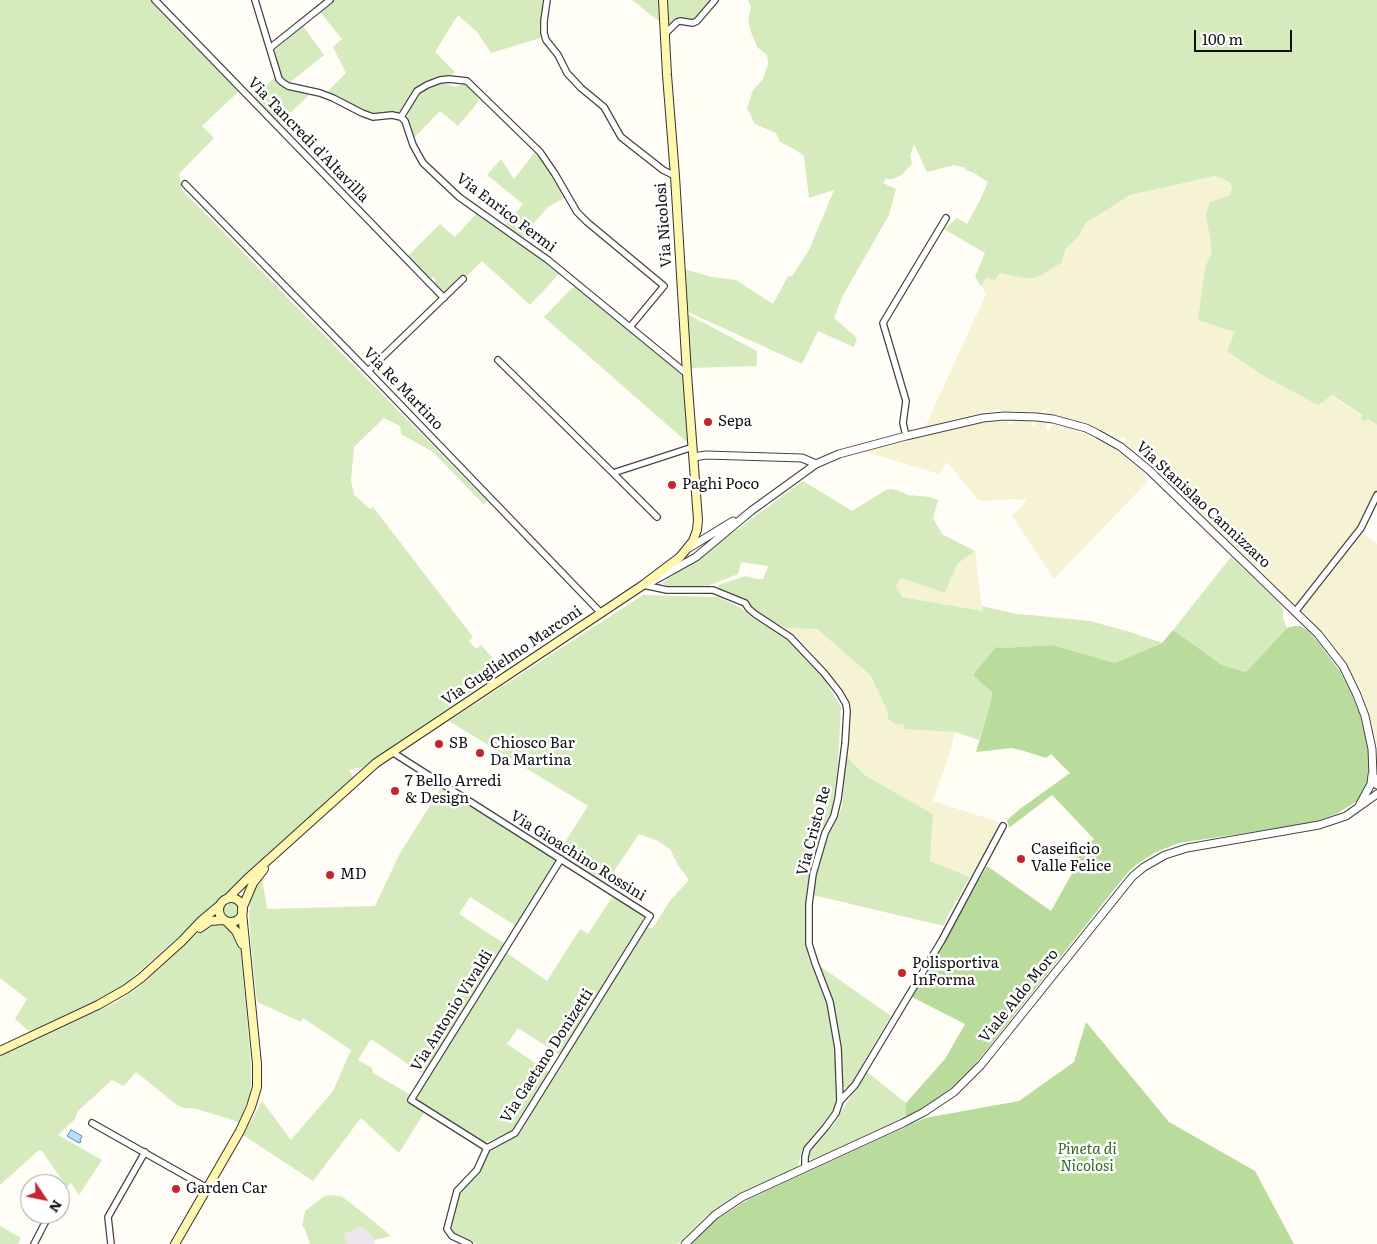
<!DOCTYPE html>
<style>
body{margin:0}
#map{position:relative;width:1377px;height:1244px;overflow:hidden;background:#fffdf5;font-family:Literata,serif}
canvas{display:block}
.north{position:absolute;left:20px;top:1174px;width:50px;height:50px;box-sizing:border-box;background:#fff;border:1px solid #a0a0a0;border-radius:50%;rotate:124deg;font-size:14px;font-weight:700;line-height:20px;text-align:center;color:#111}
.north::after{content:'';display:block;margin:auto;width:18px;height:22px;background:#c4262e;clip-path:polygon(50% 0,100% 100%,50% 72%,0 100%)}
.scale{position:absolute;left:1194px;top:30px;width:98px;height:22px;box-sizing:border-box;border:2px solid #111;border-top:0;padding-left:6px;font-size:15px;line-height:18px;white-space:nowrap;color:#111;-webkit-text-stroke:4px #fff;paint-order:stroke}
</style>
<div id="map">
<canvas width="1377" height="1244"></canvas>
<div class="north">N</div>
<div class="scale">100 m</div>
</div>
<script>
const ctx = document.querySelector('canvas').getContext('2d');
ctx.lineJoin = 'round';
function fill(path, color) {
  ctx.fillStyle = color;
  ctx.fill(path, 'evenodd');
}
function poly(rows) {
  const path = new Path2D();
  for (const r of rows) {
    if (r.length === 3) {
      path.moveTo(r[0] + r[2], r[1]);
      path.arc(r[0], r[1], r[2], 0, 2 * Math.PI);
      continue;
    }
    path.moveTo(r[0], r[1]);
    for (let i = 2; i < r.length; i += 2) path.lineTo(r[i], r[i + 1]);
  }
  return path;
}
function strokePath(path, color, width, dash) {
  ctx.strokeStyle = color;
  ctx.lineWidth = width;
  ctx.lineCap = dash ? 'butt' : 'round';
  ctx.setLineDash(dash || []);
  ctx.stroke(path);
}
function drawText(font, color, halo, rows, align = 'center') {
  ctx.font = font + ' Literata,serif';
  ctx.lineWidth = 5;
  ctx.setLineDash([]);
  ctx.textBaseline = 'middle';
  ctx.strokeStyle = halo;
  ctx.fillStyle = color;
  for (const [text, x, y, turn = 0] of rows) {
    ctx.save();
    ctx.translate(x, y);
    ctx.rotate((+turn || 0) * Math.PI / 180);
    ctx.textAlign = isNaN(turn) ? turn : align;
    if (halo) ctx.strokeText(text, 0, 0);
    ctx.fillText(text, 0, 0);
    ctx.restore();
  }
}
fill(poly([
 [361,1227,370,1234,374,1240,375,1244,347,1244,343,1234]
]), '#eee6ef');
fill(poly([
 [1215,176,1230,182,1232,187,1230,195,1217,199,1206,214,1212,252,1205,267,1235,332,1362,416,1361,419,1364,421,1367,419,1377,425,1377,491,1359,526,1295,605,1175,488,1177,482,1175,480,1172,486,1133,449,1125,444,1126,438,1122,437,1120,440,1115,437,1114,432,1111,432,1110,434,1084,422,1046,413,1047,411,1043,410,1041,412,999,411,999,410,997,409,995,411,980,413,925,427,986,294,981,286,987,277,999,273,1029,279,1062,262,1066,248,1078,237,1086,223,1130,195],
 [1007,420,1008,424,1012,424,1013,420,1032,421,1032,426,1034,426,1036,421,1047,423,1046,429,1049,431,1052,424,1060,426,1060,429,1062,429,1064,427,1077,430,1076,432,1079,433,1080,432,1105,443,1123,455,1144,473,1143,476,1146,479,1148,479,1149,480,1054,579,1012,516,1027,500,1013,499,986,501,978,500,947,462,939,474,867,452,870,450,966,426,992,421],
 [1361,533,1377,544,1377,747,1370,716,1358,683,1329,641,1315,624,1299,609],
 [975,551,981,601,983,611,902,597,896,586,901,578,945,593,957,564],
 [785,628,817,629,870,675,888,712,888,719,895,724,905,725,905,729,955,732,951,749,933,801,999,822,998,830,970,877,930,861,933,814,866,776,846,756,850,752,847,748,851,705,834,680,806,646]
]), '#f6f3d4');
fill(poly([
 [0,0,151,0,239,91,202,126,214,138,179,174,182,190,487,501,484,505,433,452,401,434,400,426,384,418,354,447,351,480,354,495,370,509,373,507,473,637,469,641,476,649,481,645,503,670,377,757,364,767,356,768,349,770,353,777,249,872,228,893,125,984,97,1000,30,1032,15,1019,27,999,0,978],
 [335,0,543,0,540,38,491,53,477,32,458,15,435,52,455,72,453,74,416,90,399,113,370,114,363,111,336,96,326,93,346,73,333,47,342,39,320,12],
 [632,0,660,0,661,23],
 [667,0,713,0,697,18,692,21,688,21,667,29],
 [748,0,1377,0,1377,425,1368,419,1364,421,1361,419,1362,415,1332,395,1318,405,1264,376,1227,351,1235,332,1198,320,1205,267,1212,252,1206,214,1210,202,1230,195,1232,187,1230,182,1215,176,1130,195,1086,223,1078,237,1066,248,1062,262,1042,275,1029,279,999,273,995,281,987,277,981,286,975,277,985,253,944,229,957,218,967,224,982,196,988,182,972,172,965,170,966,168,954,165,927,172,914,144,910,156,912,164,902,175,893,179,888,179,886,178,883,183,896,189,889,215,842,297,834,318,857,338,854,347,818,331,802,364,686,311,684,269,712,277,736,280,773,304,788,276,792,276,809,250,834,190,809,198,804,156,794,149,780,142,776,133,755,124,747,108,753,90,763,79,768,64,767,55,757,47,751,32,748,19,751,7],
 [303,26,324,55,289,83,286,82,281,76,275,50],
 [275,77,277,82,284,87,311,93,279,124,255,97],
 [439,83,447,84,455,87,464,84,468,85,476,93,479,101,458,126,440,111,413,139,406,120,413,101,421,91],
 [535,152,540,157,542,157,566,197,548,207,521,238,504,226,523,204,487,175,501,159,514,179],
 [476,214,546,263,559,274,530,305,482,261,466,277,463,275,444,293,434,283,436,280,433,277,430,279,408,256,440,224,455,237],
 [575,285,682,374,684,377,689,444,544,317],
 [687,314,757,351,757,366,690,368],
 [803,481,852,511,886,490,891,489,900,491,908,495,930,497,938,500,933,518,942,534,975,551,957,564,945,593,901,578,896,586,902,597,983,611,982,606,1016,614,1030,615,1090,621,1130,632,1162,643,1115,663,1052,645,1002,648,996,647,991,701,979,740,955,732,904,729,905,725,895,724,888,719,888,712,870,675,817,629,785,628,756,613,746,600,717,590,718,585,746,576,756,579,763,579,768,566,741,562,738,574,703,588,672,588,662,583,700,557],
 [1231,557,1280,604,1283,610,1283,618,1287,628,1246,672,1222,665,1173,630],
 [643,595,718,597,741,608,751,617,778,631,788,638,821,674,841,707,838,765,832,810,816,848,812,866,810,865,808,869,810,872,806,910,806,945,809,960,826,1002,833,1033,836,1054,836,1104,832,1113,823,1127,802,1150,798,1167,738,1195,722,1205,705,1217,678,1244,477,1244,454,1233,451,1227,460,1192,479,1171,490,1149,519,1134,646,927,653,928,669,902,689,880,678,865,670,849,656,840,639,834,606,883,558,853,588,806,449,721],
 [846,756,866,776,933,814,930,861,970,877,947,917,944,926,813,895,815,878,821,851,829,833,838,817,842,807],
 [441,788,558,859,516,926,470,897,459,914,505,944,424,1075,371,1039,358,1060,372,1068,373,1073,411,1095,408,1101,424,1113,399,1153,361,1118,313,1181,243,1135,262,1101,291,1140,333,1091,351,1050,303,1018,301,1022,257,1002,251,944,249,917,250,902,253,892,262,878,267,909,375,906,399,855],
 [613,896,641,914,643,917,642,921,560,1055,518,1028,507,1044,549,1072,513,1130,510,1133,483,1143,418,1102,417,1097,418,1093,507,953,547,981,580,929,588,934],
 [231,910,8],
 [221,923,230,928,238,942,241,949,251,1064,251,1086,249,1097,239,1122,197,1109,184,1108,177,1105,136,1072,124,1086,112,1080,78,1111,75,1119,58,1135,102,1160,79,1195,71,1183,67,1187,42,1151,39,1150,0,1185,0,1057,100,1010,116,1002,132,992,146,981,193,937,209,924],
 [817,964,891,1016,870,1051,853,1082,847,1088,842,1087,841,1048,832,1003,825,982],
 [866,1071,906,1103,906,1117,813,1160,810,1159,808,1158,810,1150,834,1124],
 [326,1195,341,1196,362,1212,391,1236,374,1240,370,1234,361,1227,344,1234,347,1244,310,1244,305,1229,302,1226,305,1211],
 [0,1226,21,1238,18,1244,0,1244]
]), '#d5ebbd');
fill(poly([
 [1294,626,1300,626,1307,630,1318,642,1339,670,1351,693,1360,715,1368,749,1370,764,1368,780,1365,788,1356,802,1336,814,1311,823,1179,843,1156,852,1137,864,1128,872,969,1072,949,1090,931,1103,906,1117,906,1103,945,1059,965,1024,912,997,987,866,1051,911,1075,868,1068,864,1094,839,1052,795,1009,828,1007,820,1020,809,1070,773,1051,754,1046,758,1024,751,1012,748,976,752,991,701,992,692,973,675,996,647,1002,648,1052,645,1115,663,1162,643,1173,630,1222,665,1246,672,1287,628],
 [1086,1022,1169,1122,1255,1171,1294,1244,690,1244,700,1233,717,1219,749,1199,925,1118,1019,1101,1074,1062]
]), '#b9dc9c');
const water = poly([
 [71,1130,82,1136,80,1140,81,1142,79,1143,67,1136,71,1130]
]);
fill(water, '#b9e0f7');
strokePath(water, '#3f96cf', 1);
const minor = poly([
 [155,0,444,298],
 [255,0,279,79,282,82,288,86,320,93,333,98,362,113,373,117,392,115,401,117,405,121,413,145,423,163,459,197,548,260,687,374],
 [547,0,544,21,544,33,546,40,558,55,567,73,581,88,604,107,621,137,663,170,675,176],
 [664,35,677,22,680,21,693,23,697,21,715,0],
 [270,48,330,0],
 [401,117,417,91,427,85,440,80,449,79,467,81,540,152,555,174,577,212,587,222,664,286,630,327],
 [185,184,368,371,601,613],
 [498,360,613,473,693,447],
 [368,371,463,279],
 [906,436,903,423,906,401,883,323,946,218],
 [613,473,657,517],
 [643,585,667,590,713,590,745,603,749,609,755,614,790,637,824,673,839,692,846,704,847,711,845,744,838,799,834,816,825,833,813,874,809,904,809,944,815,963,830,1002,838,1048,840,1101,836,1113,825,1128,807,1149,805,1157,805,1168],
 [1295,612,1361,528,1377,495],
 [392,752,650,916,515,1133,487,1148,477,1170,457,1191,447,1229,452,1236,469,1244],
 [840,1101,855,1085,942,940,1003,826],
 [92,1123,207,1188],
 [487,1148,411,1100,561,859],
 [34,1244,49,1215],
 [111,1244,108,1217,145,1152]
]);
const tertiary = poly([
 [694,457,706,455,802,458,816,464,839,454,906,436,983,418,1004,416,1037,417,1053,419,1086,428,1098,434,1121,447,1149,470,1318,634,1343,666,1357,695,1365,716,1372,749,1373,775,1377,785],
 [689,548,733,521],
 [653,581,696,557,751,511,816,464],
 [1360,804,1371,784,1372,775],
 [685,1244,715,1215,742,1197,903,1123,924,1112,954,1092,981,1065,1124,887,1133,876,1144,867,1165,855,1187,848,1319,825,1346,816,1377,794]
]);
const secondary = poly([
 [231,910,12],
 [227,899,247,879,376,763,643,585,680,557,693,541,697,530,698,520,687,374,675,176,667,75,663,0],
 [242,909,253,883,264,869],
 [227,922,236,931,242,944],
 [200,928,210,921,224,920],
 [0,1051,98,1005,126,989,141,978,182,941,202,920,220,905],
 [175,1244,240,1131,251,1107,257,1087,257,1064,242,912]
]);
strokePath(minor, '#444', 8);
strokePath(tertiary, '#444', 9);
strokePath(secondary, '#333', 10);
strokePath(minor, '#fff', 5.5);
strokePath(tertiary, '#fff', 7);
strokePath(secondary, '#fff6b0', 8);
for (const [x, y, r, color] of [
 [708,422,5,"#c4262e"],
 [672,485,5,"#c4262e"],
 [439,744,5,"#c4262e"],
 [480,753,5,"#c4262e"],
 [395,791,5,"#c4262e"],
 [1021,859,5,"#c4262e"],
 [330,875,5,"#c4262e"],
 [902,973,5,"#c4262e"],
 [176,1189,5,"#c4262e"]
]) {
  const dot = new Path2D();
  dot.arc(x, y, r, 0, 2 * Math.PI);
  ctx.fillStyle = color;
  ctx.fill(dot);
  strokePath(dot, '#fff', 2);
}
drawText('15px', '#111', '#fff', [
 ["Via Tancredi d'Altavilla",308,140,46],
 ["Via Enrico Fermi",506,213,37],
 ["Via Nicolosi",664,225,-94],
 ["Via Re Martino",403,389,46],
 ["Via Stanislao Cannizzaro",1203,505,43],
 ["Via Guglielmo Marconi",512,656,-34],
 ["Via Cristo Re",814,831,-75],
 ["Via Gioachino Rossini",578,856,32],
 ["Viale Aldo Moro",1019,996,-51],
 ["Via Antonio Vivaldi",452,1011,-58],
 ["Via Gaetano Donizetti",547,1056,-57]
]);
drawText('15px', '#111', '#fff', [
 ["Sepa",718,422],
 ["Paghi Poco",682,485],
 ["SB",449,744],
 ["Chiosco Bar",490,744],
 ["Da Martina",490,761],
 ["7 Bello Arredi",405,782],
 ["& Design",405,799],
 ["Caseificio",1031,850],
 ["Valle Felice",1031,867],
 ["MD",340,875],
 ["Polisportiva",912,964],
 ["InForma",912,981],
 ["Garden Car",186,1189]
], 'left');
drawText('italic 15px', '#2f6b1f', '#fff', [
 ["Pineta di",1087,1150],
 ["Nicolosi",1087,1167]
]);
</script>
